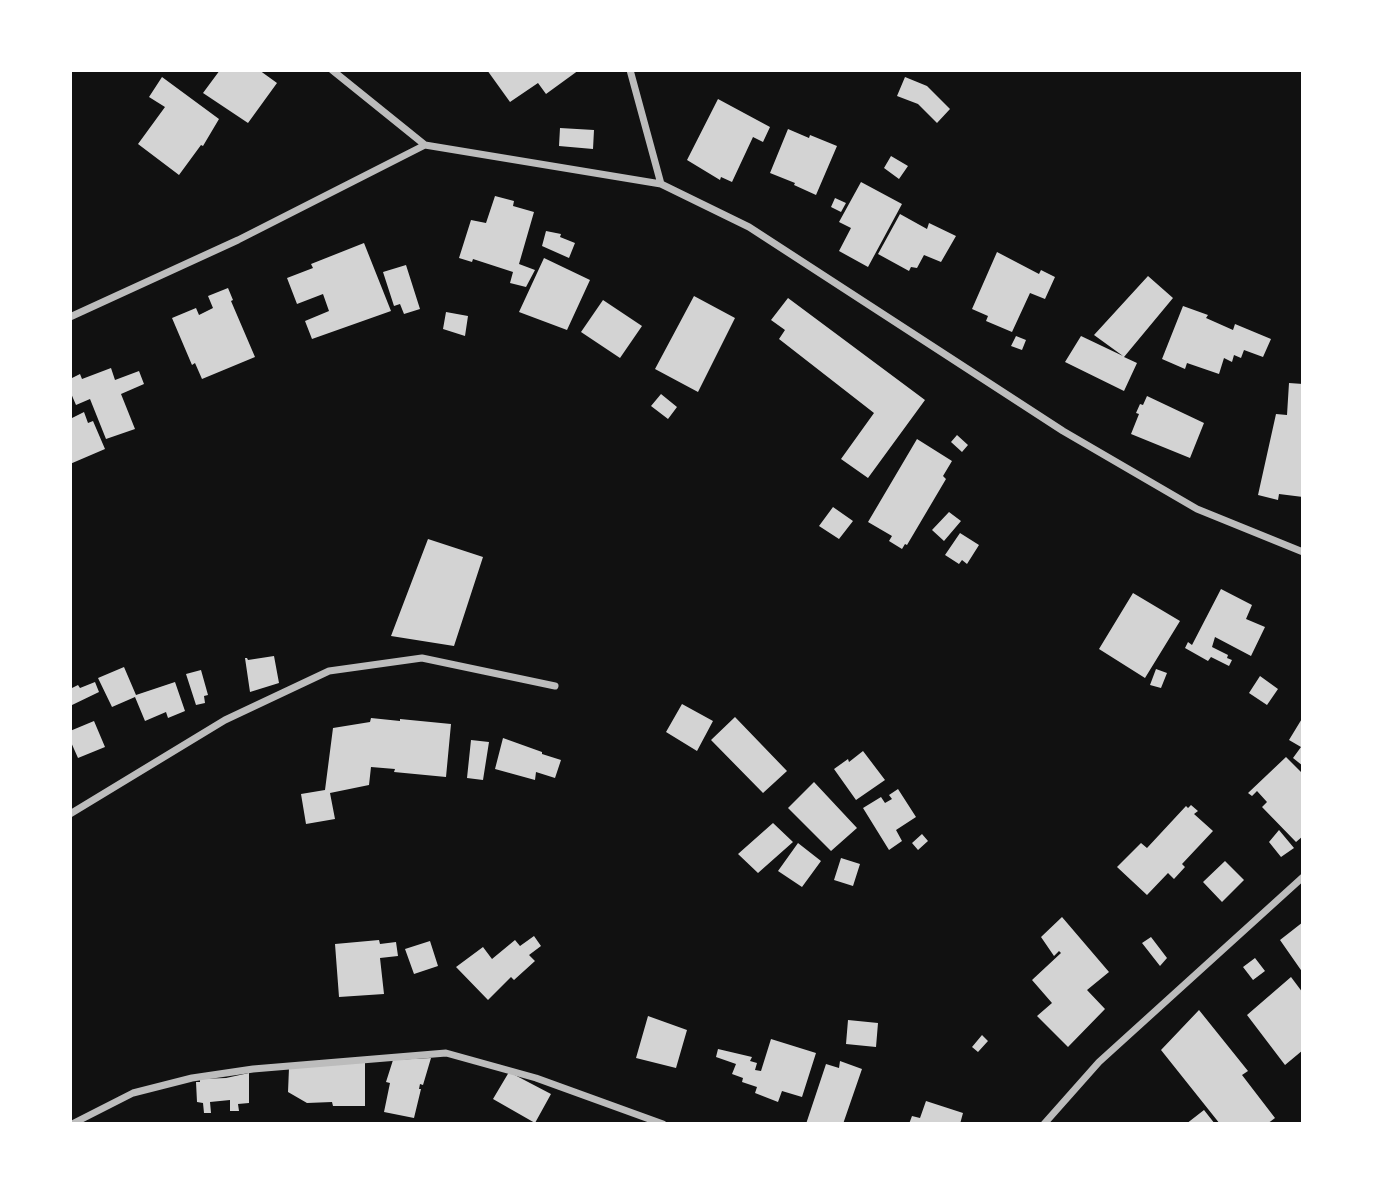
<!DOCTYPE html>
<style>
body{margin:0}
#map{position:relative;width:1373px;height:1194px;overflow:hidden;background:#111;font-family:Signika,sans-serif}
canvas{display:block}
.frame{position:absolute;inset:0;border:72px solid #fff;pointer-events:none}
</style>
<div id="map">
<canvas width="1373" height="1194"></canvas>
<div class="frame"></div>
</div>
<script>
const ctx = document.querySelector('canvas').getContext('2d');
ctx.lineJoin = 'round';
function fill(path, color) {
  ctx.fillStyle = color;
  ctx.fill(path, 'evenodd');
}
function poly(rows) {
  const path = new Path2D();
  for (const r of rows) {
    path.moveTo(r[0], r[1]);
    for (let i = 2; i < r.length; i += 2) path.lineTo(r[i], r[i + 1]);
  }
  return path;
}
function strokePath(path, color, width, dash) {
  ctx.strokeStyle = color;
  ctx.lineWidth = width;
  ctx.lineCap = dash ? 'butt' : 'round';
  ctx.setLineDash(dash || []);
  ctx.stroke(path);
}
fill(poly([
 [220,70,259,70,277,83,248,123,203,93],
 [487,70,579,70,546,94,538,83,510,102],
 [162,77,219,119,203,146,201,145,179,175,138,144,165,107,149,97],
 [905,77,927,86,950,109,937,123,918,104,897,96],
 [718,99,770,127,763,142,753,137,732,182,721,177,720,180,687,160],
 [560,128,594,130,593,149,559,146],
 [788,129,809,138,810,135,837,146,816,195,794,185,795,183,770,173],
 [891,156,908,166,899,179,884,168],
 [861,182,902,204,868,267,839,251,851,228,839,222],
 [495,196,514,201,513,206,534,212,519,264,535,270,526,287,510,283,513,272,473,259,472,262,459,258,471,220,486,223],
 [835,198,846,203,841,212,831,207],
 [900,214,927,229,929,223,956,236,941,262,924,255,917,268,911,267,909,271,878,254],
 [546,231,561,234,560,237,575,243,569,258,542,246],
 [364,243,391,311,312,339,305,321,329,311,323,294,297,304,287,278,313,268,311,264],
 [997,252,1039,274,1041,270,1055,277,1045,299,1030,293,1012,332,986,321,988,316,972,309],
 [544,258,590,280,567,330,519,312],
 [406,265,420,309,404,314,400,304,394,306,383,272],
 [1148,276,1173,298,1124,357,1137,363,1124,391,1065,362,1081,336,1123,356,1094,335],
 [228,288,233,300,231,301,255,357,202,379,195,363,192,365,172,318,196,308,199,315,213,308,208,296],
 [694,296,735,318,698,392,655,369],
 [788,298,925,400,868,478,841,459,874,413,779,339,785,330,771,320],
 [603,300,642,326,620,358,581,332],
 [1183,306,1208,315,1206,318,1233,330,1235,324,1271,339,1263,357,1244,350,1241,358,1234,355,1232,362,1224,358,1219,374,1187,363,1185,369,1162,359],
 [446,312,468,316,465,336,443,329],
 [1016,336,1026,340,1022,350,1011,346],
 [111,368,115,380,139,371,144,384,121,394,135,429,106,439,90,399,76,405,70,391,70,379,80,374,82,379],
 [1289,383,1303,384,1303,497,1279,494,1278,500,1258,495,1276,414,1287,415],
 [661,394,677,407,668,419,651,406],
 [1147,396,1204,423,1190,458,1131,434,1139,414,1136,413,1140,404,1143,405],
 [84,412,88,423,93,421,105,449,70,464,70,419],
 [957,435,968,445,962,452,951,442],
 [917,439,952,461,943,476,946,479,907,545,905,544,902,549,889,541,892,536,868,522],
 [833,507,853,521,839,539,819,526],
 [949,512,961,521,944,541,932,530],
 [960,533,979,545,967,564,962,560,959,564,945,555],
 [428,539,483,557,454,646,391,636],
 [1221,589,1252,605,1246,619,1265,627,1251,656,1215,637,1212,647,1228,655,1227,658,1232,660,1229,666,1211,657,1208,661,1185,648,1188,642,1192,645],
 [1133,593,1180,621,1145,678,1099,649],
 [274,656,279,683,250,692,245,658,247,658,248,660],
 [124,667,136,695,175,682,185,711,168,718,166,712,145,721,135,697,112,707,98,678],
 [1156,669,1167,673,1161,688,1150,685],
 [201,670,208,695,204,696,205,703,196,705,186,674],
 [1260,676,1278,689,1267,705,1249,693],
 [95,682,99,692,70,706,70,689,78,685,80,688],
 [682,704,713,721,697,751,666,732],
 [735,717,787,771,763,793,711,740],
 [1303,717,1303,766,1293,758,1301,747,1289,740],
 [371,718,400,721,400,719,451,724,446,777,394,772,395,769,371,767,369,785,330,793,335,819,306,824,301,794,325,790,333,728,370,722],
 [94,721,105,747,78,758,70,740,70,731],
 [503,738,542,752,542,754,561,760,555,778,536,772,535,780,495,769],
 [471,740,489,742,483,780,467,778],
 [863,751,885,780,856,800,834,769,848,759,849,762],
 [1286,757,1303,774,1303,836,1296,842,1262,807,1267,802,1257,791,1252,796,1248,793],
 [814,782,857,828,831,851,788,808],
 [898,789,916,817,896,830,902,841,889,850,863,808,881,797,885,803,892,799,889,795],
 [1191,805,1198,811,1194,814,1213,831,1182,864,1185,867,1174,879,1168,873,1147,895,1117,867,1141,843,1147,848,1186,806,1188,808],
 [773,823,793,842,758,873,738,854],
 [1279,830,1294,848,1281,857,1269,842],
 [922,834,928,841,918,850,912,843],
 [798,843,821,861,802,887,778,871],
 [841,858,860,864,853,886,834,880],
 [1225,861,1244,880,1222,902,1203,882],
 [1062,917,1109,972,1087,990,1105,1009,1068,1047,1037,1016,1052,1003,1032,980,1061,953,1059,951,1054,956,1041,937],
 [1303,922,1303,973,1280,940],
 [534,936,541,946,529,955,535,961,514,980,511,977,488,1000,456,967,483,947,492,959,515,940,520,946],
 [1151,937,1167,958,1160,966,1142,943],
 [379,940,380,944,396,942,398,956,380,958,384,994,339,997,335,944],
 [430,941,438,966,414,974,405,949],
 [1255,958,1265,971,1253,980,1243,967],
 [1291,977,1303,993,1303,1050,1285,1065,1247,1015],
 [1199,1010,1248,1071,1242,1075,1275,1118,1267,1124,1220,1124,1161,1050],
 [648,1016,687,1030,676,1068,636,1058],
 [848,1020,878,1023,876,1047,846,1044],
 [982,1035,988,1041,978,1052,972,1047],
 [771,1039,816,1053,802,1097,782,1091,778,1102,755,1093,757,1087,742,1082,743,1078,732,1074,736,1064,716,1057,718,1049,752,1057,750,1061,757,1063,755,1070,761,1071],
 [431,1058,423,1085,420,1084,419,1089,421,1089,414,1118,384,1112,390,1083,386,1082,393,1060],
 [840,1061,862,1069,843,1124,806,1124,826,1064,839,1068],
 [365,1062,365,1106,333,1106,332,1102,307,1103,288,1092,289,1068],
 [509,1072,551,1094,535,1123,493,1099],
 [249,1073,249,1103,238,1104,239,1111,230,1111,230,1100,210,1102,211,1113,204,1113,203,1103,197,1102,196,1082,200,1082,200,1079,226,1078],
 [926,1101,963,1113,960,1124,909,1124,912,1116,920,1118],
 [1204,1110,1215,1124,1186,1124]
]), '#d3d3d3');
strokePath(poly([
 [332,70,425,145,661,184,749,227,1063,431,1197,509,1303,552],
 [630,70,661,184],
 [70,317,238,240,425,145],
 [70,814,225,720,329,671,422,658,555,686],
 [72,1124,133,1093,192,1078,253,1069,446,1053,536,1078,663,1124],
 [1044,1124,1099,1062,1303,877]
]), '#bcbcbc', 7);
</script>
